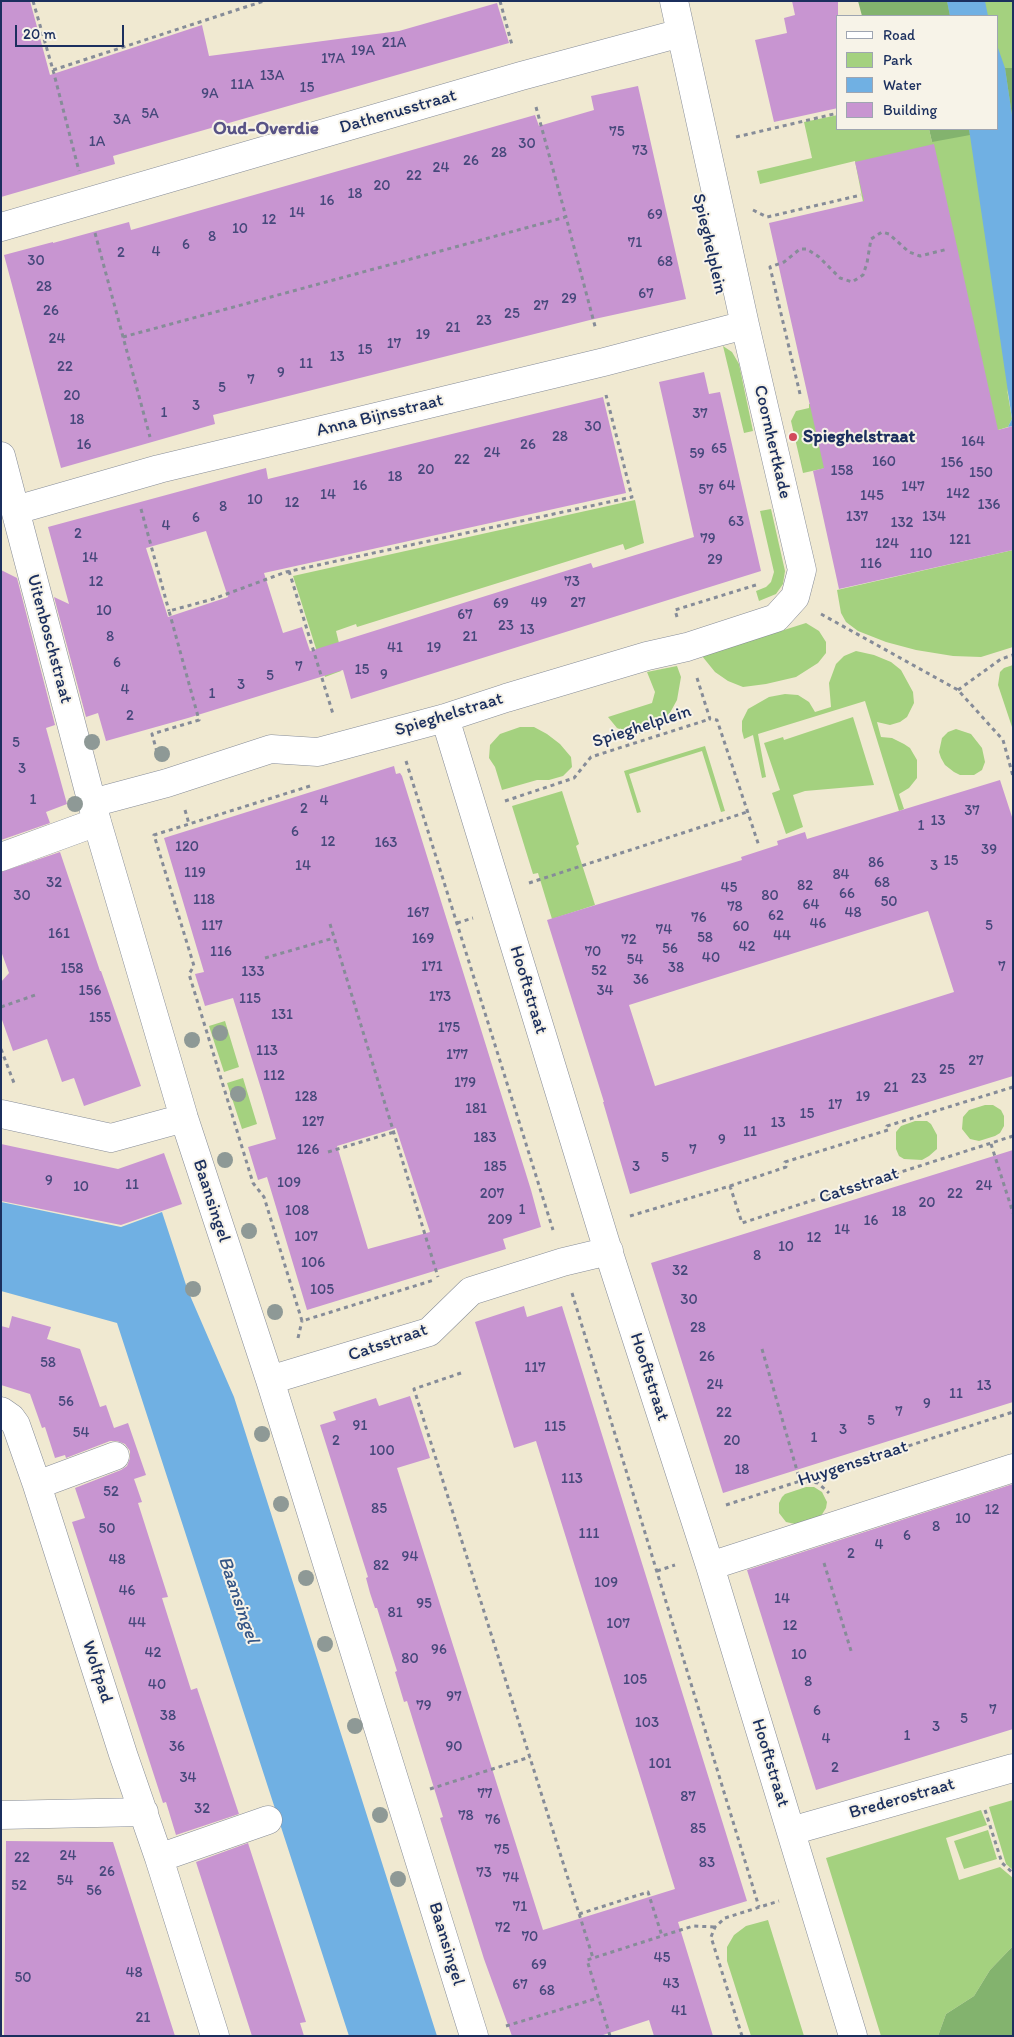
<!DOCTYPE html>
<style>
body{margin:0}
#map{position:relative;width:1014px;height:2037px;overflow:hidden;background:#f0e9d1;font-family:Itim,sans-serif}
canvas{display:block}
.frame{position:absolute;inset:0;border:2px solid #1b2f5e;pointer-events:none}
.legend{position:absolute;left:836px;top:15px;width:162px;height:115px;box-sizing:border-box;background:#f7f3e8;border:1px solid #9fa5b1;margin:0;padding:6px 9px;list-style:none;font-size:15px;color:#1b2f5e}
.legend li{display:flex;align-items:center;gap:10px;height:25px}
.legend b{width:25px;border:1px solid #9fa5b1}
.scale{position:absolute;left:15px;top:25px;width:109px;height:22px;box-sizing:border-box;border:2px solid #1b2f5e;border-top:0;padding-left:6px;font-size:15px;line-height:18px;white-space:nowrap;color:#1b2f5e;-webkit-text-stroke:4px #f7f3e8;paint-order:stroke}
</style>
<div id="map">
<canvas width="1014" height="2037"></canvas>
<div class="frame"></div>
<ul class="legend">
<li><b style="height:6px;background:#fff"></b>Road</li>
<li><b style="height:14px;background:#a4d17f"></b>Park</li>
<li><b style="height:14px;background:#70b0e3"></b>Water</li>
<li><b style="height:14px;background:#c895d1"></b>Building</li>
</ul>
<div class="scale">20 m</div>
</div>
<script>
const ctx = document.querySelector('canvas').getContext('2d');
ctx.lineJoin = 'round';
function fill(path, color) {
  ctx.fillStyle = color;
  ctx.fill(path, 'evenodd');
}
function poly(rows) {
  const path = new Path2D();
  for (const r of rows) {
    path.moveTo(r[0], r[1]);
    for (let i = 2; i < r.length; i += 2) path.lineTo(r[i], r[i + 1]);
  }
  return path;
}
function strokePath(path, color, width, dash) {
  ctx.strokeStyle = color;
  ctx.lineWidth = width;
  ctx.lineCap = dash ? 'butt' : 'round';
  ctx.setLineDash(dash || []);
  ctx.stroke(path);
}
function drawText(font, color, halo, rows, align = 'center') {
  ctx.font = font + ' Itim,sans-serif';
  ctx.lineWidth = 4;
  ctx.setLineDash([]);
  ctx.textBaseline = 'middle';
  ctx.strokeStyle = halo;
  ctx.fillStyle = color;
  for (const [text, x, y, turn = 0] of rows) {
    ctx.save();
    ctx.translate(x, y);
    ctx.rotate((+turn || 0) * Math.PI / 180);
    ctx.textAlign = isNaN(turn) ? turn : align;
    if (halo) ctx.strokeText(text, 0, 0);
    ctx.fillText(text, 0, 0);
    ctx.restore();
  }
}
fill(poly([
 [919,1,1013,1,1013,412,1007,389,1012,419,1008,427,998,430,803,473,791,421,796,411,809,408,809,404,828,400,863,202,855,161,760,184,757,171,812,158,804,122,838,115,838,129,929,129,932,142,948,129,998,129,998,16,923,16],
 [723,346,732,352,739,364,753,431,744,433],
 [635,500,644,543,625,550,623,544,357,627,356,624,336,631,339,643,332,645,341,671,325,677,293,576],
 [771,509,785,571,783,584,776,594,759,601,756,591,766,587,771,582,774,572,760,511],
 [1013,550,1013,647,981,657,953,656,916,650,886,642,858,631,846,622,841,613,837,590],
 [806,623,819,631,826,642,826,653,818,663,796,677,766,684,743,687,728,681,715,672,702,656],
 [856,651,874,655,891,662,901,670,913,692,914,703,907,717,900,722,890,725,877,722,881,737,892,738,904,744,910,748,917,760,917,778,909,788,899,794,904,809,899,811,865,701,758,734,766,777,762,778,753,735,744,739,742,731,742,721,748,709,769,697,785,694,798,695,809,702,815,712,831,707,829,683,836,664,844,656],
 [1013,665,1013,730,998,685,1000,672,1004,668],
 [677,666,681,677,677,700,666,720,650,731,634,735,617,728,608,717,652,703,655,692,647,672],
 [853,717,874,785,805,791,793,795,803,827,786,834,772,793,780,790,764,743,783,737,784,740],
 [520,727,534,727,547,734,560,744,571,757,572,767,563,776,549,780,537,780,502,790,495,767,489,758,490,745,500,734],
 [956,729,971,734,982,748,985,762,982,770,974,775,960,775,954,772,945,765,941,758,939,752,942,738,948,732],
 [705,746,725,811,721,812,702,751,629,774,641,812,637,813,624,771],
 [562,791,579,844,576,846,595,905,552,919,538,873,533,874,512,806],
 [225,1021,239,1067,224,1072,209,1026],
 [243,1078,257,1124,242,1129,227,1083],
 [985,1105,993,1105,1001,1110,1004,1116,1004,1126,1000,1133,995,1136,979,1141,970,1139,962,1129,963,1117,969,1110],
 [915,1121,927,1121,931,1124,937,1135,937,1149,929,1156,922,1160,904,1159,899,1156,896,1149,896,1132,901,1126],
 [806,1487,814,1487,822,1492,827,1502,826,1508,821,1516,795,1524,786,1522,779,1513,779,1503,782,1497,785,1494],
 [1013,1800,1013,1870,1006,1864,989,1807],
 [981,1810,987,1825,946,1838,959,1880,1000,1867,1013,1878,1013,1946,990,1970,974,1996,946,2014,938,2036,881,2036,826,1858],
 [988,1830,997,1859,964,1869,954,1841],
 [768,1920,804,2036,751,2036,727,1961,727,1947,734,1935,746,1926]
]), '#a4d17f');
fill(poly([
 [858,1,947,1,950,16,862,16],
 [1005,68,1013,68,1013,122],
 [929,129,969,129,970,135,932,142],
 [1013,1946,1013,2036,938,2036,946,2014,974,1996,990,1970]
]), '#83b36e');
fill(poly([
 [947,1,985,1,988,16,950,16],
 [998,48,1005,68,1013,122,1013,426,1008,427,1012,419,969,129,998,129],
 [1,1202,121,1227,162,1212,188,1291,234,1397,437,2036,349,2036,117,1323,1,1291]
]), '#70b0e3');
fill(poly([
 [1,1,30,1,50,75,202,25,209,56,399,31,497,3,509,43,113,156,115,164,1,197],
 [792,1,838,1,838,108,774,122,755,40,787,33,784,18,795,15],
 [638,86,686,299,590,320,213,415,215,424,61,468,4,255,53,242,53,243,129,222,131,230,535,115,539,126,594,110,591,96],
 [934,144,998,430,1013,426,1013,550,839,589,813,471,824,468,769,223,864,201,855,162],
 [704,372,709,394,720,392,761,571,351,699,343,670,188,718,106,741,98,713,86,717,54,597,69,604,48,527,266,468,268,479,603,397,626,493,264,573,283,633,302,627,310,651,591,563,593,568,694,537,659,382],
 [206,531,228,597,168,617,146,548],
 [1,570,17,578,55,725,46,728,67,804,46,812,50,823,1,840],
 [394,766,396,774,400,773,402,776,531,1190,541,1227,503,1239,506,1249,307,1310,267,1177,258,1180,248,1147,276,1139,263,1095,233,998,205,1006,195,974,204,972,164,838],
 [396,1128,430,1232,368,1249,337,1146],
 [1000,780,1013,820,1013,1076,630,1194,603,1102,604,1102,547,920,742,860,741,857,778,845,777,841,805,832,807,839],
 [928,911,954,992,655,1086,629,1005],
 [60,852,100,971,101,971,141,1086,84,1106,74,1078,62,1082,47,1039,13,1051,1,1017,1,982,9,973,1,951,1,872],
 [1,1144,118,1169,164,1153,182,1204,121,1225,1,1201],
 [1013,1150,1013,1402,723,1493,651,1263],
 [524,1306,527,1317,562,1306,747,1901,678,1922,713,2036,654,2036,649,2020,600,2036,512,2036,484,1959,440,1818,443,1817,407,1701,404,1702,395,1672,397,1671,377,1608,375,1608,370,1593,366,1578,368,1577,320,1425,336,1420,333,1412,376,1398,379,1406,410,1396,430,1458,397,1468,543,1930,675,1889,536,1441,514,1448,475,1322],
 [12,1316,51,1327,47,1339,80,1349,100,1407,106,1405,114,1428,128,1423,146,1475,134,1479,142,1502,138,1503,168,1597,162,1598,191,1690,197,1688,239,1814,176,1835,166,1802,163,1803,72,1522,85,1518,75,1488,121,1470,127,1466,130,1458,130,1451,125,1444,117,1441,110,1441,66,1458,65,1455,55,1458,45,1427,42,1428,30,1394,1,1385,1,1326,9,1328],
 [1013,1484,1013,1729,816,1790,747,1570],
 [6,1841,113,1842,175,2036,4,2036],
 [248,1843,306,2022,300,2023,304,2036,252,2036,196,1862]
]), '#c895d1');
const minor = poly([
 [1,227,521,76,681,33],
 [1,456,97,822,184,1118,270,1380,474,2036],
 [16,510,159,469,604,362,745,325],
 [445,718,605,1241,710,1566,853,2036],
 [92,803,167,783,271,749,318,752,445,718,506,698,647,656,687,647,776,618,795,597,802,570,745,325,674,1],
 [1,857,97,822],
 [1,1114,111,1138,184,1118],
 [270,1380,429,1332,471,1291,563,1262,609,1251],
 [1,1411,11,1418,16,1425,37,1485,123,1754,159,1858,215,2036],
 [37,1485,115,1456],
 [710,1566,1013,1468],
 [1,1815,144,1812],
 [791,1831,1013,1768],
 [159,1858,268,1820]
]);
strokePath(minor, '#868c98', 29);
strokePath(poly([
 [33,1,53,70,264,1],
 [500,1,512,45],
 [53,70,79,171],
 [536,107,566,217],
 [736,137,838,113],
 [753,210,767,217,861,195],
 [95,233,150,437],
 [123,337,566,217,596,330],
 [800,394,770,267,784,262,800,249,807,249,819,257,840,278,852,282,863,275,867,263,871,239,882,232,889,234,909,252,920,256,948,249],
 [141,509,169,611],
 [289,571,333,714],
 [821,614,958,690,1003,740,1013,776],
 [677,617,675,610,759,584],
 [697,678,710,719,717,720,759,846],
 [958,690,1001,659,1013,655],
 [157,752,152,734,199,720,169,611,213,599,286,572,632,497,606,395],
 [406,761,553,1230],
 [310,786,154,835,194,966,189,974,253,1183,264,1197,302,1321,434,1280],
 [505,801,574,778,591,757,710,719],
 [185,810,189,824],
 [529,883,747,812],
 [457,923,473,918],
 [330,924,438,1277],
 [265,958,334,938],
 [1,1007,38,994],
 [1,1049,14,1083],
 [991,1144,1013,1213],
 [328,1152,394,1132],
 [730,1186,786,1167,785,1162,888,1130,887,1126,1013,1087],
 [630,1216,730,1186,742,1223,1013,1136],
 [572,1293,759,1907],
 [298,1338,302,1321],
 [762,1349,800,1481,818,1483,829,1493],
 [461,1373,414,1389,593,1958],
 [726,1505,1013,1412],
 [824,1563,852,1654],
 [657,1571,675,1565],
 [430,1789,530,1757],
 [985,1810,1002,1863,1013,1873],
 [579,1914,648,1892,662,1936],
 [506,2026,598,1998],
 [610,2036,587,1960,693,1926,715,1927],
 [742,2036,711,1937,715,1927,725,1918,779,1901]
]), '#868c98', 3, [4, 4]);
strokePath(minor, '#fff', 28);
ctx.fillStyle = '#8e9996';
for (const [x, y] of [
 [92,742],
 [162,754],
 [75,804],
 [220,1033],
 [192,1040],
 [238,1094],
 [225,1160],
 [249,1231],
 [193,1289],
 [275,1312],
 [262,1434],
 [281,1504],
 [306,1578],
 [325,1644],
 [355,1726],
 [380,1815],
 [398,1879]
]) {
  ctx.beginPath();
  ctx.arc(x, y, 8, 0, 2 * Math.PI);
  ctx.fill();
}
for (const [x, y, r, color] of [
 [793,437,5,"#d1495b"]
]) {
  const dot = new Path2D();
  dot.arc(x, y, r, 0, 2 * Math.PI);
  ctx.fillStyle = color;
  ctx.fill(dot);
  strokePath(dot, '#f7f3e8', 2);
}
drawText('15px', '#46487b', null, [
 ["21A",394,43],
 ["19A",363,51],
 ["17A",333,59],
 ["13A",272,76],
 ["11A",242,85],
 ["15",307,88],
 ["9A",210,94],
 ["5A",150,114],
 ["3A",122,120],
 ["75",617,132],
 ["1A",97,142],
 ["30",527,144],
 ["73",640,151],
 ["28",499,153],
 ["26",471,161],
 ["24",441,168],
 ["22",414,176],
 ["20",382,186],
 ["18",355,194],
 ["16",327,201],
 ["14",297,213],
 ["69",655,215],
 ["12",269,220],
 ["10",240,229],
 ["8",212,237],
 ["71",635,243],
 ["6",186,245],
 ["4",156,252],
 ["2",121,253],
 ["30",36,261],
 ["68",665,262],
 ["28",44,287],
 ["67",646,294],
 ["29",569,299],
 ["27",541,306],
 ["26",51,311],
 ["25",512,314],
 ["23",484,321],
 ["21",453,328],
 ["19",423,335],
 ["24",57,339],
 ["17",394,344],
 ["15",365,350],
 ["13",337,357],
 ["11",306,364],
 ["22",65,367],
 ["9",281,373],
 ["7",251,380],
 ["5",222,388],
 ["20",72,396],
 ["3",196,406],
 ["1",164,413],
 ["37",700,414],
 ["18",77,420],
 ["30",593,427],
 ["28",560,437],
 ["164",973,442],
 ["16",84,445],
 ["26",528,445],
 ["65",719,449],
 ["24",492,453],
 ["59",697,454],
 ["22",462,460],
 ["160",884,462],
 ["156",952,463],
 ["20",426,470],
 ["158",842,471],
 ["150",981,473],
 ["18",395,477],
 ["16",360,486],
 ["64",727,486],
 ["147",913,487],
 ["57",706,490],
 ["142",958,494],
 ["14",328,495],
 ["145",872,496],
 ["10",255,500],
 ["12",292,503],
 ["136",989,505],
 ["8",223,507],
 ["137",857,517],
 ["134",934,517],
 ["6",196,518],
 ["63",736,522],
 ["132",902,523],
 ["4",166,526],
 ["2",78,534],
 ["79",708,539],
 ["121",960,540],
 ["124",887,544],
 ["110",921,554],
 ["14",90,558],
 ["29",715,560],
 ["116",871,564],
 ["12",96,582],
 ["73",572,582],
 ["49",539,603],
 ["27",578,603],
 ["69",501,604],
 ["10",104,611],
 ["67",465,615],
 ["23",506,626],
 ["13",527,630],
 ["8",110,637],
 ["21",470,637],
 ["41",395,648],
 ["19",434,648],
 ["6",117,663],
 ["7",299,667],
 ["15",362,670],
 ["9",384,675],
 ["5",270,676],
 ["3",241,685],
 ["4",125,690],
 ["1",212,694],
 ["2",130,716],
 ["5",16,743],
 ["3",22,769],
 ["1",33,800],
 ["4",324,801],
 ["2",304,809],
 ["37",972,811],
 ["13",938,821],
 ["1",921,826],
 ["6",295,832],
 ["12",328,842],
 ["163",386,843],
 ["120",187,847],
 ["39",989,850],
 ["15",951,861],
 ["86",876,863],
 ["14",303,866],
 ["3",934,866],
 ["119",195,873],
 ["84",841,875],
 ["32",54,883],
 ["68",882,883],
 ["82",805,886],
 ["45",729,888],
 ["66",847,894],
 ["30",22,896],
 ["80",770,896],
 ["118",204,900],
 ["50",889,902],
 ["64",811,905],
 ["78",735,907],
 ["167",418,913],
 ["48",853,913],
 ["62",776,916],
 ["76",699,918],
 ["46",818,924],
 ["117",212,926],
 ["5",989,926],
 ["60",741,927],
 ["74",664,930],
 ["161",59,934],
 ["44",782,936],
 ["58",705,938],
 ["169",423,939],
 ["72",629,940],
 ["42",747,947],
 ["56",670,949],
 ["116",221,952],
 ["70",593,952],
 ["40",711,958],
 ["54",635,960],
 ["171",432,967],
 ["7",1002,967],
 ["38",676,968],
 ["158",72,969],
 ["52",599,971],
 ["133",253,972],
 ["36",641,980],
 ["156",90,991],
 ["34",605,991],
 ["173",440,997],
 ["115",250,999],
 ["131",282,1015],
 ["155",100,1018],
 ["175",449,1028],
 ["113",267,1051],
 ["177",457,1055],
 ["27",976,1061],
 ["25",947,1070],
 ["112",274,1076],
 ["23",919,1079],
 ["179",465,1083],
 ["21",891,1088],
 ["128",306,1097],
 ["19",863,1097],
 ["17",835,1105],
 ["181",476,1109],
 ["15",807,1114],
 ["127",313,1122],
 ["13",778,1123],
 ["11",750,1132],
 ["183",485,1138],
 ["9",722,1140],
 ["126",308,1150],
 ["7",693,1150],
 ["5",665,1158],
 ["185",495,1167],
 ["3",636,1167],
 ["9",49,1181],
 ["109",289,1183],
 ["11",132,1185],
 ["24",984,1186],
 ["10",81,1187],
 ["207",492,1194],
 ["22",955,1194],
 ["20",927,1203],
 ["1",522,1210],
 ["108",297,1211],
 ["18",899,1212],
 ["209",500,1220],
 ["16",871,1221],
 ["14",842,1230],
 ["107",306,1237],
 ["12",814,1238],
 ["10",786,1247],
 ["8",757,1256],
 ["106",313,1263],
 ["32",680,1271],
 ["105",322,1290],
 ["30",689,1300],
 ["28",698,1328],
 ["26",707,1357],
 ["58",48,1363],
 ["117",535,1368],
 ["24",715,1385],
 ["13",984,1386],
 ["11",956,1394],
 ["56",66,1402],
 ["9",927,1404],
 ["7",899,1412],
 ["22",724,1413],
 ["5",871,1421],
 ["91",360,1426],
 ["115",555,1427],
 ["3",843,1430],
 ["54",81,1433],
 ["1",814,1438],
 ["2",336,1441],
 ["20",732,1441],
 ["100",382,1451],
 ["18",742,1470],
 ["113",572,1479],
 ["52",111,1492],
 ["85",379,1509],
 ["12",992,1510],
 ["10",963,1519],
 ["8",936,1527],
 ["50",107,1529],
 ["111",589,1534],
 ["6",907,1536],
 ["4",879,1545],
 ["2",851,1554],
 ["94",410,1557],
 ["48",117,1560],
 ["82",381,1566],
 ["109",606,1583],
 ["46",127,1591],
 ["14",782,1599],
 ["95",424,1604],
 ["81",395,1613],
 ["44",137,1623],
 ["107",618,1624],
 ["12",790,1626],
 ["96",439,1650],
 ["42",153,1653],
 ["10",799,1655],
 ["80",410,1659],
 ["105",635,1680],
 ["8",808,1682],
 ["40",157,1685],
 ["97",454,1697],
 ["79",424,1706],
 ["7",993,1710],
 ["6",817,1711],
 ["38",168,1716],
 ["5",964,1719],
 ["103",647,1723],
 ["3",936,1727],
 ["1",907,1736],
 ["4",826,1739],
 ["36",177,1747],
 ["90",454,1747],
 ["101",660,1764],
 ["2",835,1768],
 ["34",188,1778],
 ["77",485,1794],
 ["87",688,1797],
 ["32",202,1809],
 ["78",466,1816],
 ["76",493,1820],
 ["85",698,1829],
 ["75",502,1850],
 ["24",68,1856],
 ["22",22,1858],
 ["83",707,1863],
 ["26",107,1872],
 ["73",484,1873],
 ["74",511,1878],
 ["54",65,1881],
 ["52",19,1886],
 ["56",94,1891],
 ["71",520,1907],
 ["72",503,1928],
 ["70",530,1937],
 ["45",662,1958],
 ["69",539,1965],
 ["48",134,1973],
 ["50",23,1978],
 ["43",671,1984],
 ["67",520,1985],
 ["68",547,1991],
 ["41",679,2011],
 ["21",143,2018]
]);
drawText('18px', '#1b2f5e', '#f7f3e8', [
 ["Dathenusstraat",398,112,-16],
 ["Spieghelplein",709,244,77],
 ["Anna Bijnsstraat",380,416,-14],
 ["Coornhertkade",772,442,77],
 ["Uitenboschstraat",49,639,75],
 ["Spieghelstraat",449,715,-17],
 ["Spieghelplein",642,727,-18],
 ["Hooftstraat",528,990,73],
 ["Catsstraat",859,1186,-18],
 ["Baansingel",211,1201,72],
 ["Catsstraat",388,1343,-19],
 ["Hooftstraat",649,1377,72],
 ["Huygensstraat",853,1464,-18],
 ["Wolfpad",97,1672,72],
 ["Hooftstraat",770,1763,73],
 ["Brederostraat",902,1799,-16],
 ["Baansingel",446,1944,73]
]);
drawText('bold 18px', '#1b2f5e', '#f7f3e8', [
 ["Spieghelstraat",803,437]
], 'left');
drawText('bold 19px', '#585386', '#f7f3e8', [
 ["Oud-Overdie",266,129]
]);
drawText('italic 19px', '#355686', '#f7f3e8', [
 ["Baansingel",238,1600,71]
]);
</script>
